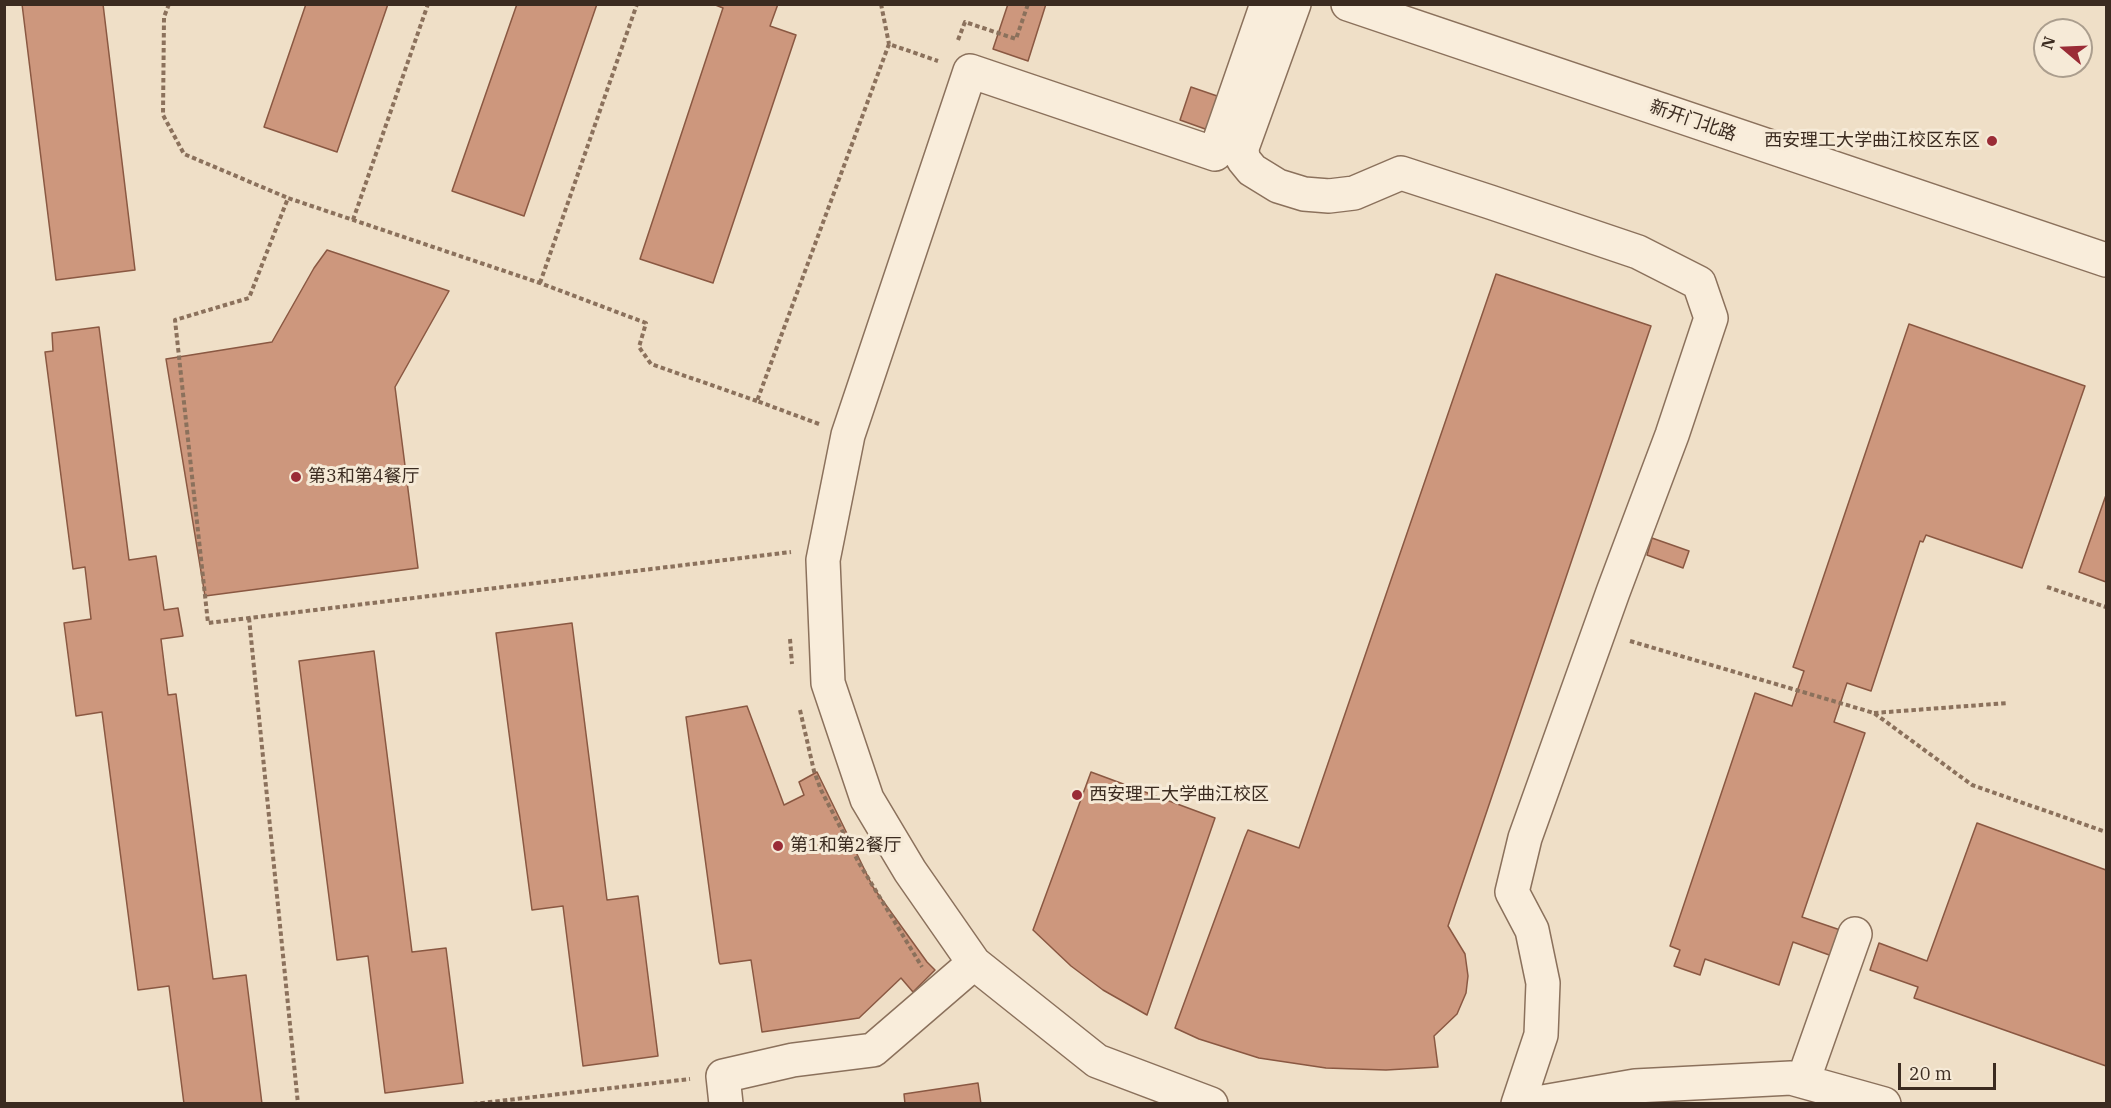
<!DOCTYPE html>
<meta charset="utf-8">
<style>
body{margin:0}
#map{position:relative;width:2111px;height:1108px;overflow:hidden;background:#efdfc7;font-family:"IBM Plex Serif",serif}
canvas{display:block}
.frame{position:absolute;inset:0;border:6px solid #3b2b20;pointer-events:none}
.north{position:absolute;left:2033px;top:18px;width:60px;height:60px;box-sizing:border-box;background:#f6ead7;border:2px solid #ab9e8e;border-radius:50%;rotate:289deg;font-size:16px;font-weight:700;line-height:24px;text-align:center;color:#3b2b20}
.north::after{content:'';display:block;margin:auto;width:21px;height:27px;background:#9a2c36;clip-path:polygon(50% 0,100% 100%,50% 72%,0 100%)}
.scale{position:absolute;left:1898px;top:1063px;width:98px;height:27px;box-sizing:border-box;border:3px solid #3b2b20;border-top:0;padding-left:8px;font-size:18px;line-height:21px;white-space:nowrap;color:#3b2b20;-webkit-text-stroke:4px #f6ead7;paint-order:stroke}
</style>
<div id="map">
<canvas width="2111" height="1108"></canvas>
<div class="frame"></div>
<div class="north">N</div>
<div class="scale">20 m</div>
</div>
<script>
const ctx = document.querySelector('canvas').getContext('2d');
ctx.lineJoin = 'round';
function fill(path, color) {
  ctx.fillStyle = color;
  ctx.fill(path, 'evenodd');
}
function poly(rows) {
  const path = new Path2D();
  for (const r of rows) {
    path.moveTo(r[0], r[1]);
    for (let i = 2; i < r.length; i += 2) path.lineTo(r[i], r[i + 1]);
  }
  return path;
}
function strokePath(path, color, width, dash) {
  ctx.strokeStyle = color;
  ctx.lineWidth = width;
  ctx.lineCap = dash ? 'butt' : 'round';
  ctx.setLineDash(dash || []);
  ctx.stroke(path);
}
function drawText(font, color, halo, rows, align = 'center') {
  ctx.font = font + ' "IBM Plex Serif","Noto Sans SC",serif';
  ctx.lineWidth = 6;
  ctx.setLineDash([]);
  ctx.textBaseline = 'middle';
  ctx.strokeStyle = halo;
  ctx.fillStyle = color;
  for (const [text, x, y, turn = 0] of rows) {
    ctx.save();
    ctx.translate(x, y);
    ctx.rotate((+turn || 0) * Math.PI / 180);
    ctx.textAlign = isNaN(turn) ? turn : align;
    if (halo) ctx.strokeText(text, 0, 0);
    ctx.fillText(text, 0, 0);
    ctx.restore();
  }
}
const building = poly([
 [22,4,103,4,135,270,56,280,22,4],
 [306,4,388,4,337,152,264,127,306,4],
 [517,4,597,4,524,216,452,191,517,4],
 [713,4,778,4,770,26,796,35,713,283,640,259,723,8,713,4],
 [1008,4,1046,4,1028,61,993,49,1008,4],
 [1191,87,1220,97,1208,130,1180,120,1191,87],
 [327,250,449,291,395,387,418,568,205,596,166,359,272,342,314,268,327,250],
 [1496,274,1651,326,1448,926,1465,954,1468,976,1466,993,1457,1014,1434,1036,1438,1067,1386,1070,1326,1068,1259,1058,1199,1039,1175,1028,1245,837,1248,830,1299,848,1496,274],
 [1909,324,2085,386,2022,568,1926,535,1923,542,1920,541,1871,691,1847,683,1834,722,1865,733,1802,917,1855,935,1846,961,1793,942,1779,985,1705,959,1700,975,1674,966,1680,950,1670,946,1755,693,1792,706,1804,671,1793,667,1909,324],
 [99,327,129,560,156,556,164,610,178,608,183,636,161,639,168,695,176,694,213,979,246,975,262,1104,184,1104,169,986,138,990,102,712,76,716,64,623,91,619,85,567,73,569,45,352,53,351,52,333,99,327],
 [2106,495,2106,582,2079,572,2106,495],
 [1652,538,1689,551,1683,568,1647,555,1652,538],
 [572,623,607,900,638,896,658,1056,583,1066,563,906,532,910,496,633,572,623],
 [374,651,412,952,446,948,463,1083,385,1093,368,956,337,960,299,661,374,651],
 [747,706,784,805,804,795,799,782,817,772,873,887,927,962,935,970,913,992,901,978,859,1018,762,1032,751,960,720,964,719,962,686,717,747,706],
 [1091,772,1215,818,1147,1015,1103,990,1071,966,1033,930,1091,772],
 [1977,823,2106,870,2106,1066,1914,998,1918,987,1870,970,1879,943,1927,961,1977,823],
 [978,1083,981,1104,905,1104,904,1094,978,1083]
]);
fill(building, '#cd977d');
strokePath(building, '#8a5842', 1.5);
const minor = poly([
 [1294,4,1242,148,1243,159,1252,170,1278,186,1304,194,1329,196,1354,193,1401,173,1490,202,1638,252,1699,283,1711,318,1672,435,1613,592,1525,838,1512,892,1532,930,1543,983,1541,1035,1518,1104],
 [1348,4,2106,260],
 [1803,1081,1855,934],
 [726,1104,723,1076,793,1060,873,1050,974,963],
 [1211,1104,1097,1061,974,963,910,871,867,799,828,683,823,560,848,435,970,71,1215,154,1267,4],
 [1531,1104,1635,1086,1791,1078,1884,1104]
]);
strokePath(minor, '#8b715c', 36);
strokePath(poly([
 [169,4,164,17,163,115,184,154,288,198],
 [881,4,889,44],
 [958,40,965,22,1016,39,1028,4],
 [353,220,428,4],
 [540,283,637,4],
 [757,401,651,364,639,347,646,323,540,283,288,198,249,298,175,320,208,623,791,552],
 [819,424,757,401,889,44,938,61],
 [2047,587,2106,607],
 [249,618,298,1104],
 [790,639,792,664],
 [1630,641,1874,713,1972,785,2106,832],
 [800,710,814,771,821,790,859,863,922,967],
 [1874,713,2008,703],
 [473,1104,690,1079]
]), '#8b715c', 4, [4.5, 3]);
strokePath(minor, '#f9eddb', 33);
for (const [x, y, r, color] of [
 [1992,141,6,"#9a2c36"],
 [296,477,6,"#9a2c36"],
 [1077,795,6,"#9a2c36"],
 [778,846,6,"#9a2c36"]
]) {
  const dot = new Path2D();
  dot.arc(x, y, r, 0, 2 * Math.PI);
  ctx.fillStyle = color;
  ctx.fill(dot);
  strokePath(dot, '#f6ead7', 2);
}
drawText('18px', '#3b2b20', '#f6ead7', [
 ["新开门北路",1693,121,19]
]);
drawText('18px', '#3b2b20', '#f6ead7', [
 ["西安理工大学曲江校区东区",1980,141,"right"],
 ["第3和第4餐厅",308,477],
 ["西安理工大学曲江校区",1089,795],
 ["第1和第2餐厅",790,846]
], 'left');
</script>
